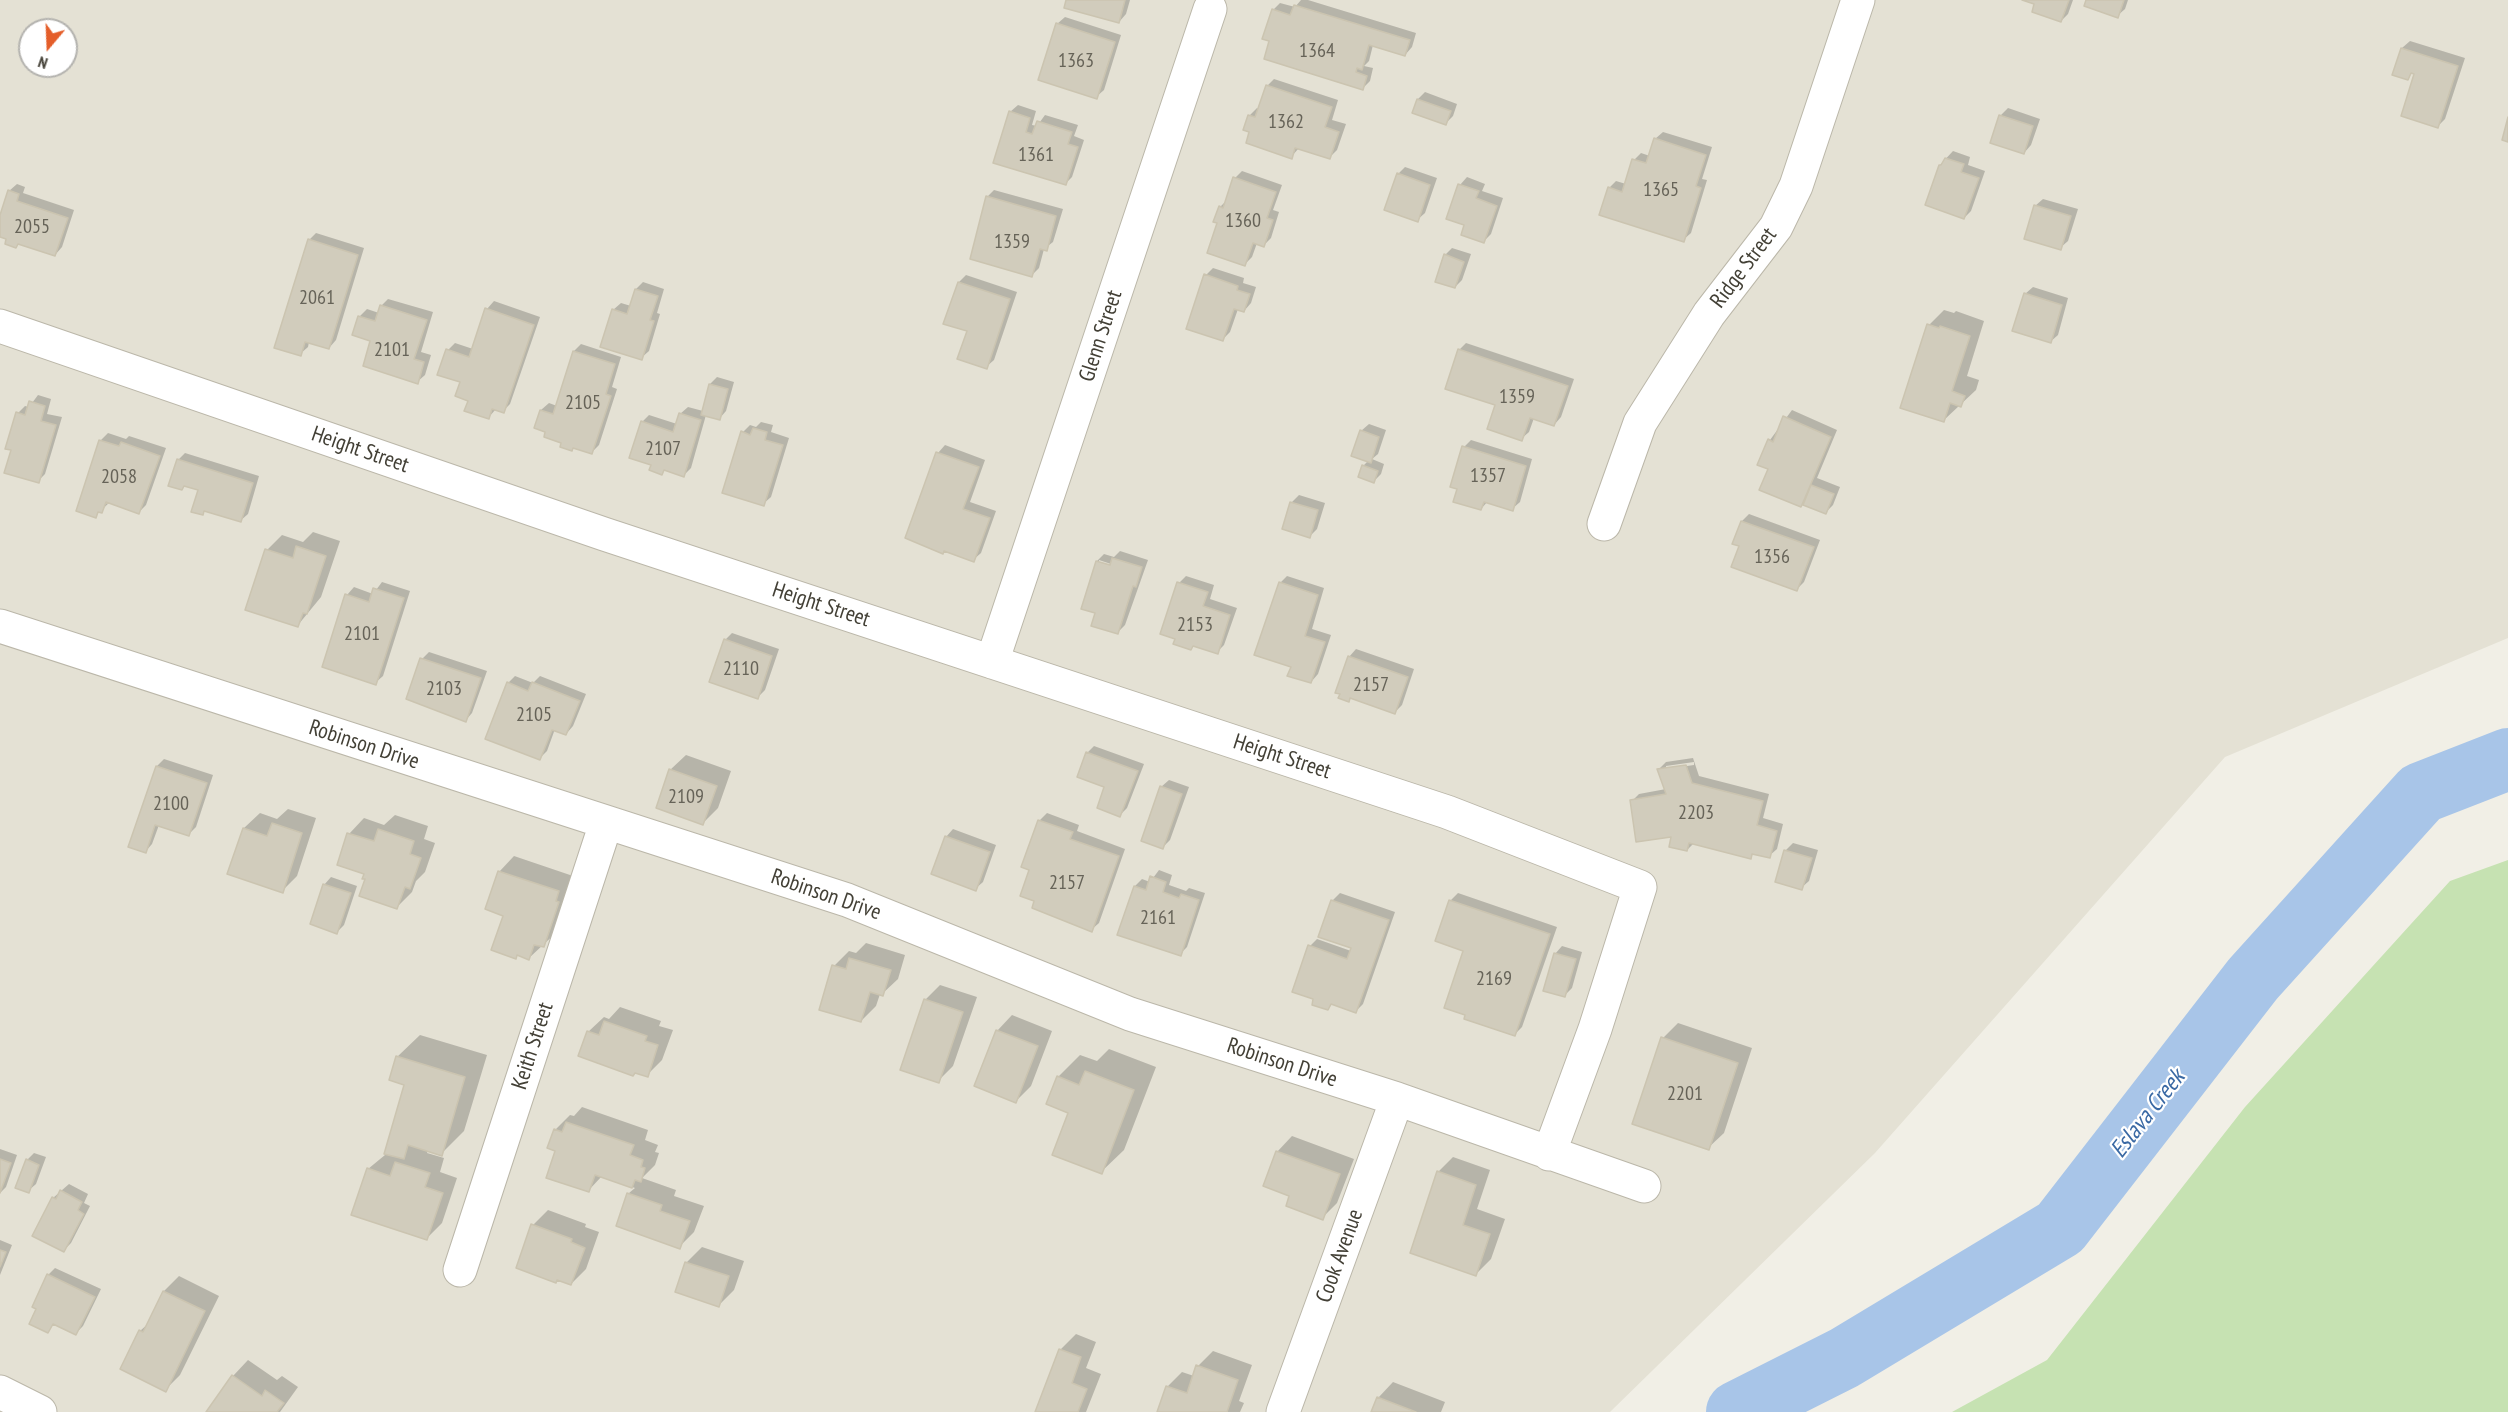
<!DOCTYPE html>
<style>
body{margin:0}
#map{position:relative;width:2508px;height:1412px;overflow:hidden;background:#f1efe6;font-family:"PT Sans Narrow",sans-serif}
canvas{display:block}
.north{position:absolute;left:18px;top:18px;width:60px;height:60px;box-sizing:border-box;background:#fff;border:2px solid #b4b3af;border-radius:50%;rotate:199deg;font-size:16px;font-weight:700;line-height:24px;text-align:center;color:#434036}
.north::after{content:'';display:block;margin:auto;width:21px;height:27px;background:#e45e2a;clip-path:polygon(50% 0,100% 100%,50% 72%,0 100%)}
</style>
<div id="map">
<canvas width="2508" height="1412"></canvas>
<div class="north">N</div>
</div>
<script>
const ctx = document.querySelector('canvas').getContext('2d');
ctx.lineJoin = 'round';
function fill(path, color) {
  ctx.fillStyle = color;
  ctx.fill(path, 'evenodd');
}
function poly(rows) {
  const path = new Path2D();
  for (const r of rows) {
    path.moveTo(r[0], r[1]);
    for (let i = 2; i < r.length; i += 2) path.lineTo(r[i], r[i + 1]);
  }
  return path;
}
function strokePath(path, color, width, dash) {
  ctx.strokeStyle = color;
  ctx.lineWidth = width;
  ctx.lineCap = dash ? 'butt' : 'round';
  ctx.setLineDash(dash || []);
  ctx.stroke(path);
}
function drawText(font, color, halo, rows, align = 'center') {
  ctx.font = font + ' "PT Sans Narrow",sans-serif';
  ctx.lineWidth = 4.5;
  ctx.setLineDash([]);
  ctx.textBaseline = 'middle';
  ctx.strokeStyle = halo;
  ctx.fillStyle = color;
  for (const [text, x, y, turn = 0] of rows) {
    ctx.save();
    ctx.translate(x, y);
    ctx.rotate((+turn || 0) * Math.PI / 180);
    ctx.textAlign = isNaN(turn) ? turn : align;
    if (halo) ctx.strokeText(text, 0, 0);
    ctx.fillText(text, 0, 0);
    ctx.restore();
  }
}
fill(poly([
 [0,0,2508,0,2508,638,2225,757,1875,1153,1610,1412,0,1412],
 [30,30,66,30,66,66,30,66]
]), '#e4e1d4');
fill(poly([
 [2508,860,2508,1412,1952,1412,2047,1360,2245,1107,2450,881]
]), '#c6e2b2');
fill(poly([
 [1068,0,1130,0,1126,14,1119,22],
 [1301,0,1308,0,1416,33,1412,47,1405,55,1373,45,1369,61,1364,66,1373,68,1370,81,1363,88,1271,40,1273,10,1280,3,1295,7],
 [2027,0,2073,0,2068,14,2061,21,2036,3],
 [2088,0,2128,0,2125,9,2117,16],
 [1065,17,1121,35,1104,90,1096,97,1057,24],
 [2410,41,2465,58,2445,119,2438,126,2416,73,2413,72,2408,78,2402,48],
 [1274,79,1338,100,1332,120,1346,124,1337,150,1329,158,1299,148,1291,157,1245,129,1250,115,1257,108,1259,109,1267,86],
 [1425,92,1457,104,1453,116,1446,123,1418,99],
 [1018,105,1036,111,1032,125,1037,126,1045,115,1078,125,1074,136,1084,140,1072,177,1065,184,1010,112],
 [2008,108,2040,119,2031,145,2024,153,1992,142,2001,115],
 [1663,132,1712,147,1702,179,1707,180,1691,233,1683,240,1609,188,1616,181,1626,184,1634,160,1641,153,1650,156,1655,139],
 [1953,151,1970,157,1968,165,1985,171,1971,211,1964,218,1940,165],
 [1405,167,1437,178,1425,213,1417,220,1398,174],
 [1242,171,1282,185,1273,210,1279,212,1271,238,1264,245,1257,243,1252,257,1245,264,1219,222,1220,207,1227,200,1235,178],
 [1467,177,1485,184,1482,191,1503,198,1491,234,1484,241,1466,224,1460,185],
 [17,184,25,187,23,193,74,210,62,247,55,255,19,243,16,247,8,239,0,236,0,220,9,191],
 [994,190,1063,209,1053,242,1044,249,1039,268,1032,275,987,197],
 [2043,199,2078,209,2068,241,2060,248,2035,206],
 [316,233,364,248,336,340,329,348,309,342,308,347,300,354,309,240],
 [1452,248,1471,254,1462,280,1455,287,1445,255],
 [1213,268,1244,278,1243,283,1256,287,1251,303,1244,311,1238,309,1230,332,1223,339,1206,275],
 [966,275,1017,292,994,360,986,367,968,330,945,323,959,282],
 [643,282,664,289,657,313,660,314,649,351,641,358,613,310,621,303,631,306,636,289],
 [2033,287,2068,298,2058,335,2050,342,2025,294],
 [388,299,433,312,421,352,431,355,425,375,417,382,372,340,360,316,367,309,379,313,381,306],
 [494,301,540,317,510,404,503,411,496,409,488,418,470,400,448,350,455,343,473,349,487,309],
 [1944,310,1954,313,1956,311,1984,321,1967,376,1979,380,1976,390,1944,420,1929,325],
 [1466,343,1574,379,1561,417,1554,425,1534,418,1529,432,1521,439,1459,350],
 [581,344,621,357,612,387,617,389,599,445,592,452,563,441,547,431,536,427,541,410,549,403,557,406,574,351],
 [717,377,734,382,726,411,719,419,706,415,691,468,684,475,666,469,661,473,653,464,642,422,649,415,677,424,680,414,688,407,703,411,710,384],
 [38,395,51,399,47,414,62,417,45,474,38,481,12,449,18,413,25,406,29,407],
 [1792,410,1837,430,1817,478,1840,487,1833,505,1826,512,1805,501,1801,505,1770,468,1770,440],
 [761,422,773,425,771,432,789,438,771,497,763,504,743,432,750,425,756,427],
 [1369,424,1386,430,1378,454,1372,459,1384,464,1381,474,1374,481,1363,466,1369,460,1361,431],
 [108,433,126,439,129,436,166,448,146,505,139,512,110,502,95,516,78,510,101,440],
 [1471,440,1532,459,1520,502,1512,509,1488,501,1481,509,1459,488,1464,447],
 [945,445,985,460,970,502,996,511,981,553,973,560,945,550,943,553,938,453],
 [185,453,259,476,248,514,240,521,206,510,202,514,200,490,186,485,182,489,178,460],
 [1299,495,1325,503,1317,529,1310,536,1284,528,1292,502],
 [1749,514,1820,540,1804,582,1797,589,1741,545,1734,543,1742,521],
 [313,532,340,541,321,597,298,625,267,550,282,535,303,542],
 [1120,551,1148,560,1125,625,1118,632,1097,612,1097,561,1104,554,1114,557],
 [1099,560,1117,566,1117,568,1099,563],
 [1186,576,1214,585,1210,599,1237,608,1224,645,1217,652,1195,645,1191,648,1179,583],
 [1287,576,1324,588,1312,629,1331,635,1318,674,1311,682,1292,666,1280,583],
 [382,582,410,591,383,676,375,683,347,595,354,587,373,594],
 [732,633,779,649,765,690,758,697,725,640],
 [1356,649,1414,669,1402,705,1395,712,1351,697,1348,700,1349,657],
 [429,652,487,671,472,713,465,721,422,659],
 [515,676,533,683,540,676,586,694,573,726,566,734,555,729,547,751,539,759,508,683],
 [1094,746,1144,764,1127,808,1120,815,1087,753],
 [686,755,731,771,718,808,703,823,670,770],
 [1693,758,1699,776,1769,794,1763,818,1783,824,1777,849,1769,856,1755,853,1750,857,1694,843,1687,850,1673,835,1632,801,1639,794,1666,789,1659,769,1666,762],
 [1694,762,1694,765,1666,769,1666,766],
 [164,759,213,775,196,827,188,835,159,825,152,844,145,852,157,766],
 [1169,780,1189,787,1170,840,1163,847,1161,787],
 [288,809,316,818,297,876,282,891,229,873,244,828,260,813,277,819],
 [1047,813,1079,825,1077,831,1125,849,1099,923,1091,930,1036,900,1031,869,1039,821],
 [395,815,428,826,424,839,435,843,425,872,416,881,412,892,397,907,367,878,349,834,364,818,384,825],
 [953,829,996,845,983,882,975,889,946,837],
 [1793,843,1818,850,1809,881,1801,888,1785,851],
 [514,856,573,876,559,930,529,958,505,915,499,872],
 [1159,870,1172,875,1169,885,1186,891,1189,888,1205,893,1187,947,1180,954,1135,886,1142,879,1150,882],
 [331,877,357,886,344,925,337,932,324,885],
 [1340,893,1395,912,1363,1004,1356,1011,1333,1003,1328,1009,1310,946,1317,939,1351,951,1353,948,1332,901],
 [1458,893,1557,927,1522,1027,1515,1034,1465,950,1437,941,1451,900],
 [866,943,905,955,898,979,882,994,880,994,876,1006,861,1021,834,966,849,951,856,953],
 [1562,946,1582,952,1572,988,1565,995,1555,954],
 [940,985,977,997,953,1066,938,1081,925,1000],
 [620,1007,661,1021,659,1026,673,1030,662,1060,647,1075,588,1032,604,1017,609,1019],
 [1012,1015,1052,1031,1031,1086,1016,1101,997,1031],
 [1678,1023,1752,1048,1724,1133,1708,1148,1663,1038],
 [420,1035,487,1055,464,1131,441,1154,428,1150,427,1153,444,1158,440,1172,457,1178,442,1223,427,1238,368,1169,385,1155,406,1084,397,1057],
 [1109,1049,1156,1067,1124,1150,1101,1172,1070,1112,1058,1077,1080,1055,1097,1061],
 [582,1107,648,1130,645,1140,658,1145,655,1152,659,1153,655,1165,642,1178,676,1190,674,1196,704,1206,694,1232,679,1247,618,1226,629,1193,635,1188,602,1176,588,1191,557,1150,555,1130,570,1115,574,1116],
 [1292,1136,1354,1159,1337,1203,1322,1218,1291,1195,1277,1152],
 [0,1149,17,1155,6,1187,0,1193],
 [34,1153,46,1157,36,1184,28,1191,27,1160],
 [1453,1157,1490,1170,1477,1209,1505,1219,1491,1259,1476,1274,1438,1172],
 [69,1184,88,1194,84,1203,90,1206,71,1243,64,1250,53,1198],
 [548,1210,586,1224,585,1227,599,1232,586,1269,571,1284,533,1225],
 [0,1240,12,1245,0,1275],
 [702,1247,744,1261,734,1290,719,1305,686,1263],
 [55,1268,101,1289,83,1326,76,1333,55,1323,47,1331,38,1308,48,1275],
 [179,1276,219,1296,180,1375,165,1390,140,1331,149,1323,164,1291],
 [1076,1334,1096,1342,1086,1368,1101,1374,1086,1412,1037,1412,1061,1349],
 [1213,1351,1252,1365,1239,1401,1244,1403,1240,1412,1158,1412,1167,1387,1182,1372,1194,1376,1198,1366],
 [248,1360,277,1380,282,1376,298,1387,280,1412,208,1412,233,1376],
 [1393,1382,1445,1402,1441,1412,1373,1412,1378,1398]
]), '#0003');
strokePath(poly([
 [1737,1412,1844,1358,2060,1228,2253,979,2421,793,2508,759]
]), '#a8c5e8', 62);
const building = poly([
 [1066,0,1125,0,1119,23,1064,8,1066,0],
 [2022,0,2069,0,2061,22,2032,12,2034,4,2022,0],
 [2086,0,2124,0,2118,18,2084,6,2086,0],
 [1294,5,1410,40,1405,56,1369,45,1362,70,1357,68,1356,72,1367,76,1363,90,1264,59,1269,41,1262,39,1272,9,1290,15,1294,5],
 [1056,23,1115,42,1097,99,1038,80,1056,23],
 [2401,48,2458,66,2438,128,2401,116,2414,74,2411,73,2408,80,2392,75,2401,48],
 [1266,85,1332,107,1325,127,1339,132,1330,159,1295,148,1292,159,1246,143,1249,132,1243,130,1248,115,1255,117,1266,85],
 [1417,99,1451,111,1446,125,1412,113,1417,99],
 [1009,111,1030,118,1026,132,1032,134,1037,121,1072,132,1068,144,1078,147,1066,185,993,163,1009,111],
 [1999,115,2033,126,2024,154,1990,143,1999,115],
 [2508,117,2508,142,2502,140,2508,117],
 [1654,138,1706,155,1696,186,1701,188,1684,242,1599,215,1608,187,1622,192,1632,159,1646,163,1654,138],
 [1945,158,1964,164,1961,172,1979,178,1964,219,1925,205,1939,165,1941,165,1945,158],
 [1397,173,1430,185,1418,222,1384,210,1397,173],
 [1233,177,1276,192,1267,218,1273,220,1264,247,1253,243,1245,266,1207,253,1217,223,1213,222,1219,206,1223,208,1233,177],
 [1458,184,1479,191,1476,198,1497,206,1484,243,1461,235,1464,225,1446,219,1458,184],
 [8,190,19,194,17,201,68,218,55,256,18,244,16,248,5,244,6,239,0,237,0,215,8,190],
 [986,196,1056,216,1047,251,1040,249,1032,277,970,259,986,196],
 [2034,205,2071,216,2061,250,2024,239,2034,205],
 [308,239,358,255,329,349,305,342,301,356,274,348,308,239],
 [1444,254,1464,262,1455,288,1435,282,1444,254],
 [1204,274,1238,286,1237,290,1250,294,1244,312,1234,309,1223,341,1186,329,1204,274],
 [958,282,1010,299,987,369,957,359,967,331,943,324,958,282],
 [635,289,658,296,650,320,654,321,642,360,600,347,612,309,627,314,635,289],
 [2024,293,2062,305,2051,343,2012,331,2024,293],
 [380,305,427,320,414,359,424,362,418,384,363,366,370,341,352,335,358,316,375,321,380,305],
 [485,308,534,325,504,413,492,409,489,419,464,411,468,401,455,396,460,382,437,375,446,349,469,357,485,308],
 [1927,324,1939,328,1940,326,1970,336,1952,391,1965,396,1961,407,1950,403,1944,422,1900,408,1927,324],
 [1458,349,1568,386,1554,426,1530,418,1522,441,1487,429,1495,405,1445,389,1458,349],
 [573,351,615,364,606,394,611,396,592,454,573,448,572,451,560,447,561,443,544,437,545,432,534,428,540,410,553,414,573,351],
 [709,384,728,389,720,420,701,415,709,384],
 [29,401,45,406,41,421,56,425,39,483,4,473,11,450,5,449,16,412,25,415,29,401],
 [679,413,701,420,684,477,664,470,662,475,649,470,651,465,629,458,641,421,673,432,679,413],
 [1783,416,1831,437,1801,507,1759,490,1768,469,1757,465,1768,439,1773,442,1783,416],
 [753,428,767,432,765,440,783,445,764,506,722,493,741,431,750,435,753,428],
 [1360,430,1379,437,1371,463,1351,456,1360,430],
 [99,440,119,446,121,442,160,456,139,514,106,502,102,513,98,512,96,518,76,511,99,440],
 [1462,446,1526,466,1513,511,1484,502,1481,510,1453,502,1457,489,1450,487,1462,446],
 [936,452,979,467,963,509,990,518,974,562,944,551,943,554,905,538,936,452],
 [177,459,253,483,241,522,204,511,203,515,191,512,198,490,184,486,182,490,168,486,177,459],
 [1362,465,1378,471,1374,483,1358,477,1362,465],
 [1811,485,1834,494,1826,514,1803,505,1811,485],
 [1290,502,1318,510,1310,538,1282,529,1290,502],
 [1741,521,1814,547,1797,591,1731,567,1739,546,1732,544,1741,521],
 [296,546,326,556,307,614,303,613,298,627,245,610,265,549,293,558,296,546],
 [1112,558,1142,567,1136,587,1133,586,1118,634,1091,626,1095,613,1081,609,1096,561,1110,565,1112,558],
 [1177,582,1208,592,1203,606,1230,615,1218,654,1193,646,1191,650,1173,644,1175,639,1160,634,1177,582],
 [1279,582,1318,595,1305,636,1325,642,1311,683,1287,676,1291,667,1254,655,1279,582],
 [373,588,404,598,376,685,322,667,345,594,369,602,373,588],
 [724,639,772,656,758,699,709,682,724,639],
 [1348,656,1408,677,1395,714,1350,698,1349,702,1338,698,1340,694,1335,693,1348,656],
 [420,658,481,678,466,722,406,699,420,658],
 [507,682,528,691,532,682,580,701,566,735,552,730,540,760,485,739,507,682],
 [1086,752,1138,771,1120,817,1097,808,1104,787,1077,777,1086,752],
 [1686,765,1692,783,1763,801,1757,825,1777,831,1770,858,1752,854,1751,859,1689,843,1687,851,1669,847,1671,837,1636,842,1630,800,1666,794,1657,769,1686,765],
 [156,766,207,783,189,836,155,825,146,853,128,847,156,766],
 [669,769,717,786,703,825,656,808,669,769],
 [1160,786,1182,794,1163,849,1141,841,1160,786],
 [1038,820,1073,832,1070,839,1119,856,1092,932,1032,908,1034,901,1020,896,1029,870,1021,867,1038,820],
 [272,823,302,833,283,893,227,874,243,828,267,836,272,823],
 [378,829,414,841,410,854,421,858,410,889,405,887,397,909,359,896,365,879,362,879,364,874,337,865,347,833,374,841,378,829],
 [945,836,990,852,976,891,931,874,945,836],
 [1784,850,1812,858,1802,890,1775,882,1784,850],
 [498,871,559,891,556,901,559,902,544,947,534,945,529,960,517,955,516,959,491,950,503,916,485,909,498,871],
 [1150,876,1166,882,1163,892,1179,898,1181,894,1199,900,1181,956,1117,935,1134,886,1146,890,1150,876],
 [323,884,351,893,337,934,310,924,323,884],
 [1331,900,1389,920,1356,1013,1331,1004,1328,1010,1312,1005,1313,999,1292,992,1308,945,1347,959,1351,948,1318,937,1331,900],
 [1449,900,1550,934,1515,1036,1464,1019,1465,1015,1444,1008,1463,951,1435,941,1449,900],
 [1554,953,1576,959,1565,997,1543,991,1554,953],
 [849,958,891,970,883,996,870,992,861,1022,819,1010,832,965,846,969,849,958],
 [924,999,963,1012,939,1083,900,1070,924,999],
 [604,1021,647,1036,645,1041,658,1045,648,1077,635,1073,633,1076,578,1056,587,1031,599,1035,604,1021],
 [996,1030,1038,1046,1016,1103,974,1086,996,1030],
 [1661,1037,1738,1063,1709,1150,1632,1124,1661,1037],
 [396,1056,465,1077,442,1156,408,1145,404,1159,384,1154,404,1085,389,1080,396,1056],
 [1085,1071,1134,1090,1102,1174,1052,1155,1068,1113,1046,1104,1057,1076,1079,1085,1085,1071],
 [566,1122,634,1145,630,1155,643,1160,641,1167,645,1168,641,1182,635,1180,632,1188,595,1175,589,1192,546,1178,555,1151,547,1148,554,1129,562,1132,566,1122],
 [1276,1151,1340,1174,1323,1220,1286,1206,1289,1196,1263,1186,1276,1151],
 [0,1159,11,1163,0,1193,0,1159],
 [26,1159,39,1165,29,1193,15,1188,26,1159],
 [395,1162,430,1173,425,1187,443,1193,427,1240,351,1215,367,1168,390,1176,395,1162],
 [1437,1171,1476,1185,1463,1225,1490,1234,1476,1276,1410,1253,1437,1171],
 [60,1190,82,1202,78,1210,84,1214,64,1252,32,1236,52,1197,56,1199,60,1190],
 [627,1193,662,1205,660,1211,690,1221,680,1249,616,1226,627,1193],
 [531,1224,572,1239,571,1242,585,1248,571,1285,557,1280,556,1283,516,1268,531,1224],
 [0,1250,6,1252,0,1267,0,1250],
 [685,1262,729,1276,719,1307,675,1292,685,1262],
 [47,1274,95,1297,76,1335,53,1324,48,1333,29,1324,36,1309,32,1307,47,1274],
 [163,1291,205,1311,166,1392,120,1369,139,1330,143,1332,163,1291],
 [1059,1349,1081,1357,1072,1383,1087,1389,1078,1412,1035,1412,1059,1349],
 [1196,1365,1238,1380,1227,1412,1157,1412,1166,1386,1187,1393,1196,1365],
 [232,1375,262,1396,265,1390,284,1403,277,1412,206,1412,232,1375],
 [1377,1397,1416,1412,1371,1412,1377,1397]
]);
fill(building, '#d1ccbc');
strokePath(building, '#cbc4b0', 1.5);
const minor = poly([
 [0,326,604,534,1447,812,1640,887,1595,1029,1549,1154],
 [1604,524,1640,423,1709,314,1776,227,1796,186,1858,0],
 [0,626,847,900,1130,1014,1397,1099,1644,1186],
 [992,662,1210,9],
 [460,1270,606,823],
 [0,1392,40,1412],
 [1283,1412,1397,1099]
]);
strokePath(minor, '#bbb7a9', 35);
strokePath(minor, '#fff', 33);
drawText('20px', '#666358', null, [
 ["1364",1317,51],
 ["1363",1076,61],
 ["1362",1286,122],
 ["1361",1036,155],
 ["1365",1661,190],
 ["1360",1243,221],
 ["2055",32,227],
 ["1359",1012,242],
 ["2061",317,298],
 ["2101",392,350],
 ["1359",1517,397],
 ["2105",583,403],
 ["2107",663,449],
 ["1357",1488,476],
 ["2058",119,477],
 ["1356",1772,557],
 ["2153",1195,625],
 ["2101",362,634],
 ["2110",741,669],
 ["2157",1371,685],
 ["2103",444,689],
 ["2105",534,715],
 ["2109",686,797],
 ["2100",171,804],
 ["2203",1696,813],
 ["2157",1067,883],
 ["2161",1158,918],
 ["2169",1494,979],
 ["2201",1685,1094]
]);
drawText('22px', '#434036', '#fff', [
 ["Ridge Street",1744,268,-53],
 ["Glenn Street",1101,336,-72],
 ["Height Street",360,450,19],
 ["Height Street",821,605,18],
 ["Robinson Drive",364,745,18],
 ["Height Street",1282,757,18],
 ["Robinson Drive",826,895,19],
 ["Keith Street",533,1046,-72],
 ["Robinson Drive",1282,1063,18],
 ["Cook Avenue",1340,1256,-70]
]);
drawText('italic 24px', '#3a69a4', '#fff', [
 ["Eslava Creek",2148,1114,-52]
]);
</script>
